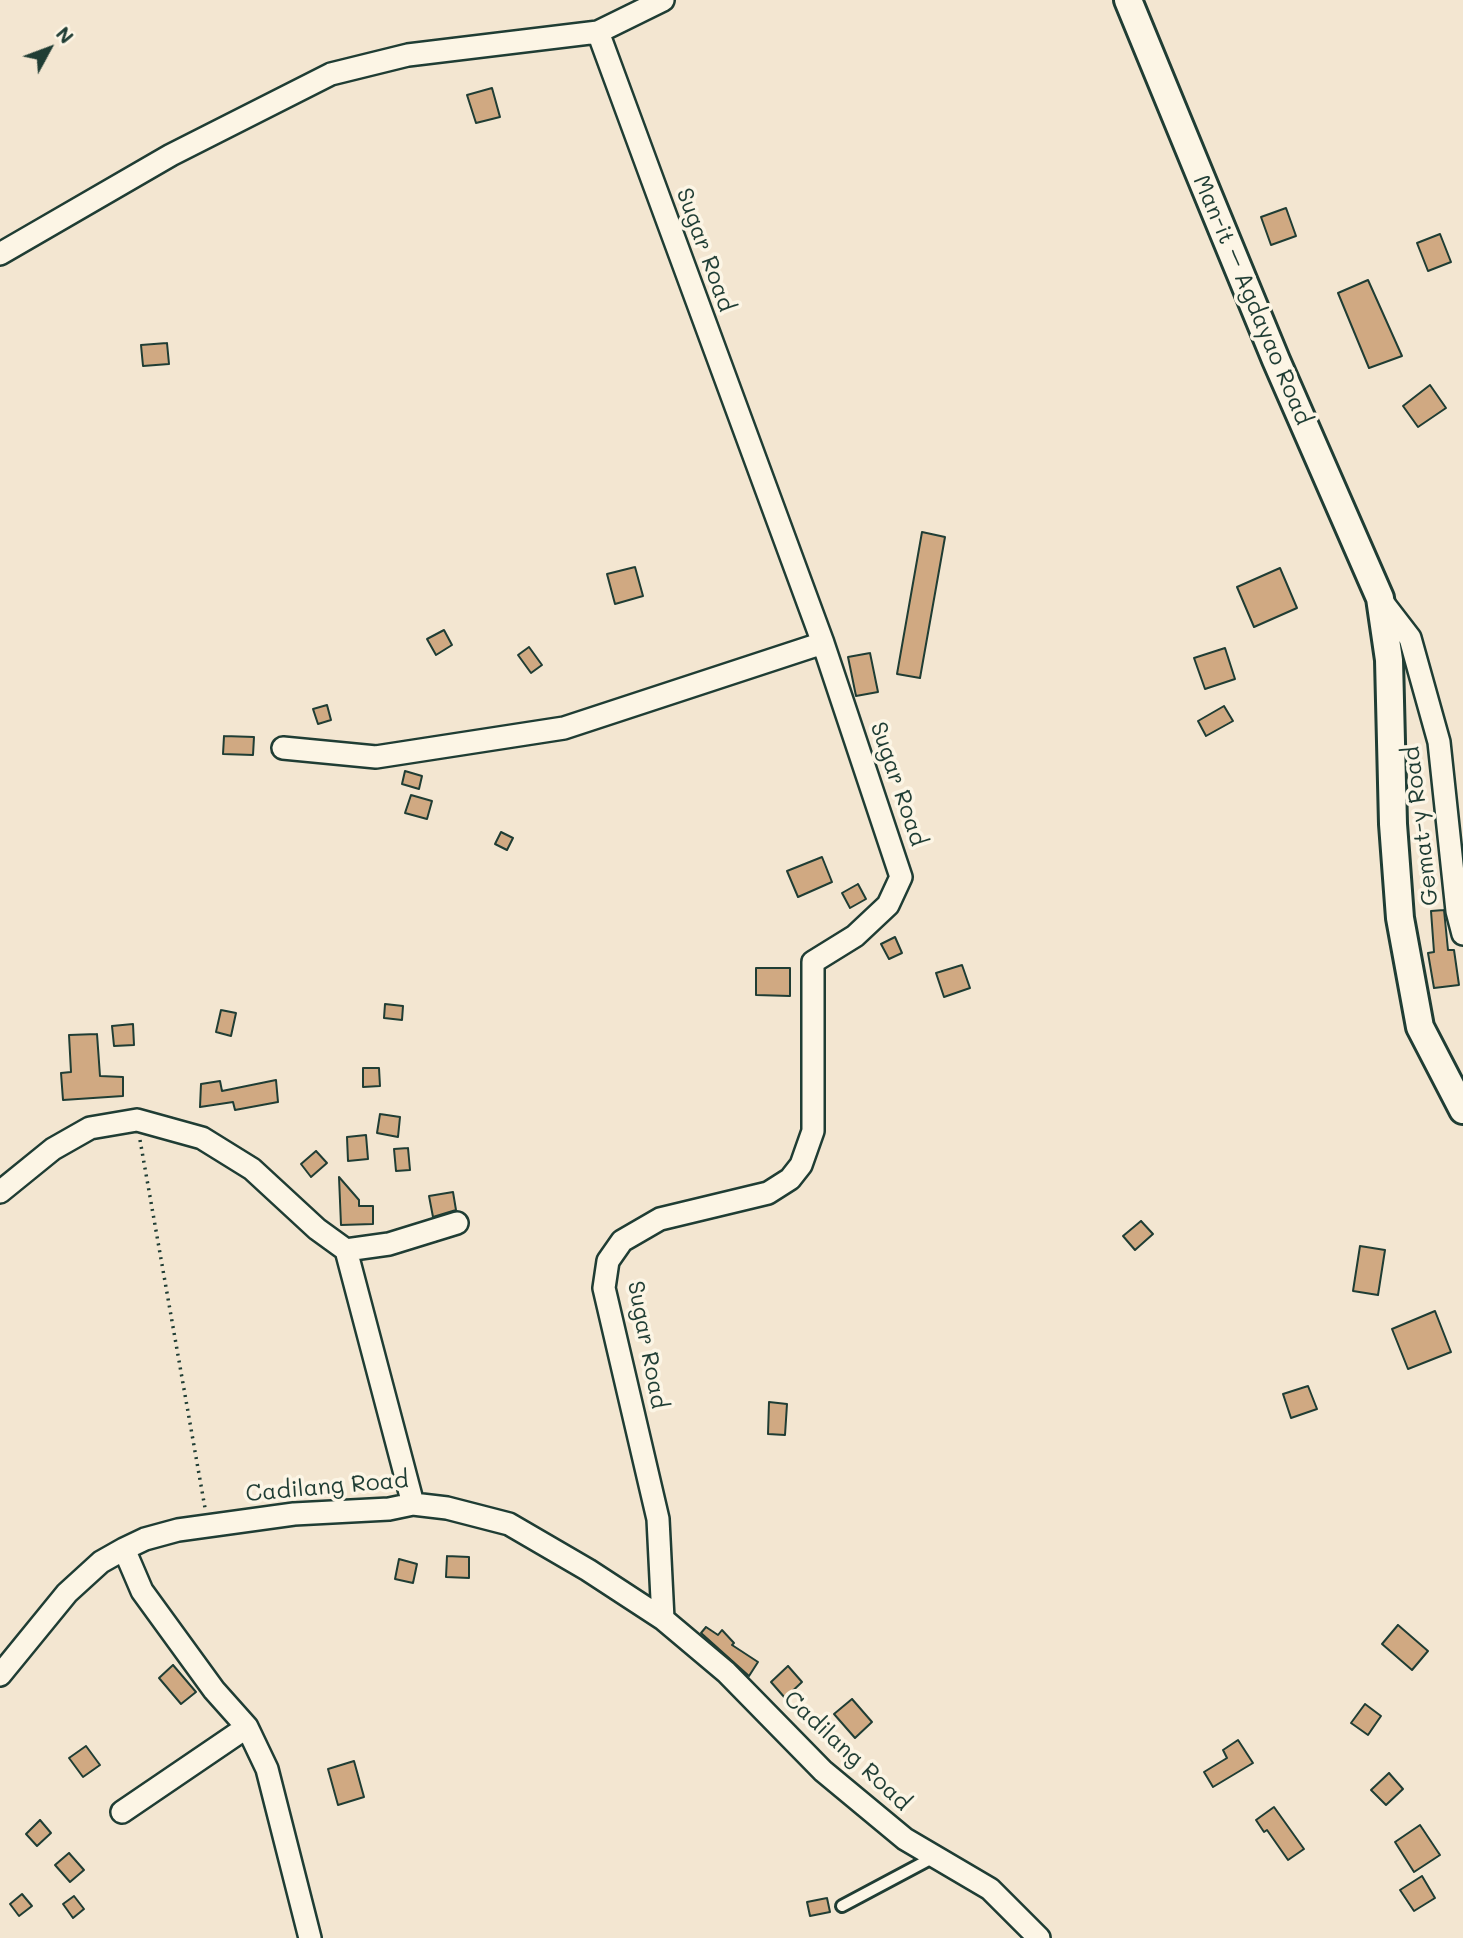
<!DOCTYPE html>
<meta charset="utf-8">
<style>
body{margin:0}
#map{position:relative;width:1463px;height:1938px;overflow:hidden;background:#f3e6d1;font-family:Mali,sans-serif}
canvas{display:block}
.north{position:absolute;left:14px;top:14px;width:70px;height:70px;-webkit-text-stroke:5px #fcf5e5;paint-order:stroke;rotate:49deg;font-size:19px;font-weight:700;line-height:28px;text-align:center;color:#1f3d34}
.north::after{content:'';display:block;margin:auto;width:24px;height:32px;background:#1f3d34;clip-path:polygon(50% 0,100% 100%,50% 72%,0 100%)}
</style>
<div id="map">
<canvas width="1463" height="1938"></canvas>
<div class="north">N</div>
</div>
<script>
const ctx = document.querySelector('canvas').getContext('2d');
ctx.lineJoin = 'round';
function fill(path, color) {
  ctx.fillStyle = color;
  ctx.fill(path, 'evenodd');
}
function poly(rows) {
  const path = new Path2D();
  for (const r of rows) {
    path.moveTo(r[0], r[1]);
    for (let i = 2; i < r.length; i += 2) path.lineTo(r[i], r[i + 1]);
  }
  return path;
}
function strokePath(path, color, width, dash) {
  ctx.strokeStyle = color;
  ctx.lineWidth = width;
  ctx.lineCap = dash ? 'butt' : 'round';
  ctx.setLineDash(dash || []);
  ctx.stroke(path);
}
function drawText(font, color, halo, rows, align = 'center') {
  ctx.font = font + ' Mali,sans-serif';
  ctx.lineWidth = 7;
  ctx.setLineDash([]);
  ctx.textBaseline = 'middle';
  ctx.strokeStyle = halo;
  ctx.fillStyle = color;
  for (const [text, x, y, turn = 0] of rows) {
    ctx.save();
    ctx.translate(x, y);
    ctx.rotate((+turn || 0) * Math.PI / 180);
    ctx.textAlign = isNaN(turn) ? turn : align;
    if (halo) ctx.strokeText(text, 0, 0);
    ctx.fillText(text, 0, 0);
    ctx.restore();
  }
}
const building = poly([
 [492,88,500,117,476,123,467,95,492,88],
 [1286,208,1296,236,1271,245,1261,217,1286,208],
 [1440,234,1451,262,1428,271,1417,243,1440,234],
 [1368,280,1402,356,1369,368,1338,293,1368,280],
 [167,343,169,364,143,366,141,345,167,343],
 [1430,385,1446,408,1418,427,1403,406,1430,385],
 [922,532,945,537,920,678,897,674,922,532],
 [635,567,643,596,615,604,607,574,635,567],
 [1280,568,1297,608,1254,627,1237,587,1280,568],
 [444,630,452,645,436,655,427,639,444,630],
 [529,647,542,665,531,673,518,655,529,647],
 [1225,648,1235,679,1205,689,1194,658,1225,648],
 [870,653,878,692,856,696,848,657,870,653],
 [327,705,331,720,318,724,313,709,327,705],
 [1224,706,1233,721,1206,736,1198,721,1224,706],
 [224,736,254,737,253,755,223,754,224,736],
 [405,771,422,776,419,789,402,784,405,771],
 [411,795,432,801,427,819,405,813,411,795],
 [501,832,513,838,507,850,495,844,501,832],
 [822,857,832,882,798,897,787,871,822,857],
 [858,884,866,899,850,908,842,893,858,884],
 [1444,910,1448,950,1454,950,1459,985,1434,988,1428,953,1434,952,1431,911,1444,910],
 [895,937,902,953,889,959,881,944,895,937],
 [962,965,970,988,944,997,936,973,962,965],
 [756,968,790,968,790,996,756,995,756,968],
 [385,1004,403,1006,402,1020,384,1018,385,1004],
 [221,1010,236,1013,231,1036,216,1032,221,1010],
 [133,1024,134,1045,114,1046,112,1026,133,1024],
 [97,1034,100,1076,123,1077,123,1096,63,1100,61,1073,71,1072,69,1035,97,1034],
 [363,1068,379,1068,380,1086,363,1087,363,1068],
 [276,1080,278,1102,235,1110,233,1102,200,1107,201,1084,220,1081,222,1091,276,1080],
 [380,1114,400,1117,398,1137,377,1133,380,1114],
 [366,1135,368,1159,348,1161,347,1137,366,1135],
 [408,1148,410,1170,396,1171,394,1149,408,1148],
 [316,1151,327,1163,311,1177,301,1164,316,1151],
 [339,1177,359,1200,359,1206,373,1206,373,1224,341,1225,339,1177],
 [453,1192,456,1210,433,1217,429,1196,453,1192],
 [1141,1221,1153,1234,1135,1250,1123,1236,1141,1221],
 [1360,1246,1385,1250,1378,1295,1353,1291,1360,1246],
 [1435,1311,1451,1352,1408,1369,1392,1329,1435,1311],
 [1308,1386,1317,1409,1291,1418,1283,1394,1308,1386],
 [769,1402,787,1404,785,1435,768,1434,769,1402],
 [447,1556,469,1557,469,1578,446,1577,447,1556],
 [399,1559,417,1564,413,1583,395,1579,399,1559],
 [1398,1625,1428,1651,1412,1670,1382,1644,1398,1625],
 [706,1627,718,1635,722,1630,734,1643,732,1645,758,1662,749,1676,701,1633,706,1627],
 [173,1665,196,1692,181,1704,159,1678,173,1665],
 [788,1666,802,1682,785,1698,771,1682,788,1666],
 [852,1699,872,1722,855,1738,834,1714,852,1699],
 [1365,1704,1381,1716,1368,1735,1351,1723,1365,1704],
 [1238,1740,1253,1763,1213,1787,1204,1772,1227,1758,1223,1750,1238,1740],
 [86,1746,100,1765,83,1777,69,1758,86,1746],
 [354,1761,364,1797,338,1805,328,1769,354,1761],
 [1389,1773,1403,1789,1386,1805,1371,1790,1389,1773],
 [1274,1807,1304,1849,1288,1860,1267,1830,1264,1832,1256,1820,1274,1807],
 [40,1820,51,1833,37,1846,26,1834,40,1820],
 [1420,1825,1440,1855,1414,1872,1395,1842,1420,1825],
 [69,1853,84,1870,70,1882,55,1865,69,1853],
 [1422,1876,1435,1898,1414,1911,1400,1890,1422,1876],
 [22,1894,32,1906,19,1916,10,1904,22,1894],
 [74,1896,84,1909,73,1918,63,1904,74,1896],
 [827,1898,830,1912,810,1916,807,1902,827,1898]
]);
fill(building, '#d0a982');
strokePath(building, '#1f3d34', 2);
const service = poly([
 [842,1906,934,1857]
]);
const minor = poly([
 [0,254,171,155,331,74,408,55,598,32],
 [1380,599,1410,638,1439,742,1457,911,1463,934],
 [283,748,376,757,564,728,823,643],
 [0,1192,53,1149,90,1128,137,1120,202,1138,252,1169,317,1229,346,1250,413,1504],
 [346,1250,389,1244,457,1223],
 [663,1619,658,1519,604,1288,608,1261,622,1241,660,1219,768,1193,790,1179,801,1165,813,1131,813,962,855,936,888,905,901,877,823,643,598,32,663,0],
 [0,1675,67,1593,101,1562,124,1549],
 [122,1812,247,1727],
 [310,1938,267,1769,247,1727,214,1690,142,1591,124,1549,145,1539,178,1530,294,1514,389,1509,413,1504,447,1508,509,1524,588,1570,663,1619,726,1672,823,1771,905,1839,990,1889,1039,1938]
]);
const tertiary = poly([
 [1128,0,1276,360,1380,598,1389,660,1393,824,1400,918,1420,1027,1463,1110]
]);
strokePath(service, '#1f3d34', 16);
strokePath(minor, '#1f3d34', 26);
strokePath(tertiary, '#1f3d34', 32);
strokePath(poly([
 [140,1140,205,1508]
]), '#1f3d34', 3.5, [2, 5]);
strokePath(service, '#fcf5e5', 10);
strokePath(minor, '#fcf5e5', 21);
strokePath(tertiary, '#fcf5e5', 26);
drawText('23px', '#1f3d34', '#fcf5e5', [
 ["Sugar Road",705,250,70],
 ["Man-it – Agdayao Road",1252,300,67],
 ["Sugar Road",898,784,71],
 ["Gemat-y Road",1421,826,-97],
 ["Sugar Road",647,1345,79],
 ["Cadilang Road",327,1487,-5],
 ["Cadilang Road",847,1751,43]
]);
</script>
